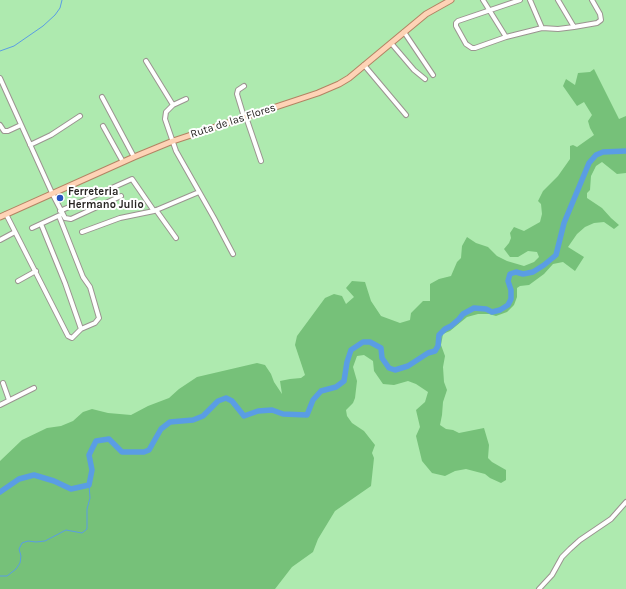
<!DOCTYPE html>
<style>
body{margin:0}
canvas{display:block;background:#f9f1ec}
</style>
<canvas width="626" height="589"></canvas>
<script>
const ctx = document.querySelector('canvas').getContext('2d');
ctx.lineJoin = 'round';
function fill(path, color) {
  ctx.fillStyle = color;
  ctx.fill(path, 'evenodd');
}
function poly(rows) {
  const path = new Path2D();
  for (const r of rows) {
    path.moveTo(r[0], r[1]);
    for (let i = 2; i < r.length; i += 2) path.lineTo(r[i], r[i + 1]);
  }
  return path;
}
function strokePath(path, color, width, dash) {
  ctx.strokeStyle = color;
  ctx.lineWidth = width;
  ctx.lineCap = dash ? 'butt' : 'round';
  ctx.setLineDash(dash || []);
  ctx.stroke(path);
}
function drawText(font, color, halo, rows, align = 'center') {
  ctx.font = font + ' Karla,sans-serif';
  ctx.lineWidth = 4;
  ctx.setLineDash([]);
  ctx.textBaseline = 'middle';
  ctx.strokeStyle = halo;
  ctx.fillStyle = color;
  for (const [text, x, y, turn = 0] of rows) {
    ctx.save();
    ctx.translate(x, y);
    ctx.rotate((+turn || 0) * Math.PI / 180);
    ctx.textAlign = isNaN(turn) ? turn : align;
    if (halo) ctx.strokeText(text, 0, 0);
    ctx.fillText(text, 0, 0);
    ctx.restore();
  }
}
fill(poly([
 [0,0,626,0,626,589,0,589]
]), '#aeeaaf');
fill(poly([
 [594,69,619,119,626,116,626,173,617,174,602,162,596,166,591,176,590,190,587,193,587,198,602,208,611,218,619,225,614,229,604,222,594,223,585,227,577,234,568,247,584,257,575,271,563,262,553,264,544,274,529,285,520,286,517,288,517,297,514,305,507,312,496,316,489,314,478,314,467,317,450,331,443,334,441,345,445,356,443,367,444,382,447,390,443,402,442,415,440,425,446,429,453,430,459,433,484,428,489,445,488,458,492,462,506,470,506,480,501,483,490,478,485,474,466,469,455,471,445,476,432,473,422,461,416,436,420,427,416,410,425,402,428,392,416,384,408,381,394,385,383,384,374,371,373,361,364,355,357,356,353,367,357,381,355,398,353,403,346,410,347,416,352,423,364,431,375,445,372,453,374,458,371,486,335,511,318,539,313,552,292,567,275,589,0,589,0,461,22,440,47,428,61,426,73,421,83,412,92,409,108,413,131,415,148,406,169,398,179,389,197,377,257,363,265,365,271,374,274,382,282,394,280,381,290,379,301,378,305,375,295,345,297,336,325,298,334,294,342,296,346,304,354,297,346,288,352,281,365,282,371,301,381,316,400,323,410,320,411,313,423,301,430,301,430,284,439,279,451,276,457,262,461,258,462,246,467,237,476,243,488,247,497,256,507,261,524,266,534,262,539,257,537,252,528,251,518,257,510,257,504,249,509,243,511,238,510,233,514,227,524,231,540,222,542,214,541,204,538,201,543,191,558,176,570,159,570,146,573,145,577,147,594,135,590,128,588,121,592,115,584,102,577,106,563,86,566,79,575,85,578,73,590,72]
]), '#76c179');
strokePath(poly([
 [0,51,14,46,43,26,55,15,60,8,62,0],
 [0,576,7,576,16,569,20,563,21,556,19,549,22,543,28,541,36,542,45,541,66,530,82,533,87,529,87,509,90,498,89,485]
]), '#5a9de4', 1);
strokePath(poly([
 [0,492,19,479,34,475,54,481,71,489,89,485,92,470,89,455,96,441,109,439,122,452,144,452,149,450,161,429,170,422,193,420,203,416,218,401,226,398,232,401,244,416,258,411,272,410,283,414,307,415,313,400,321,391,336,387,344,381,347,362,351,350,363,342,370,342,381,348,382,358,389,368,395,370,408,366,428,353,435,351,438,346,439,335,445,329,451,326,459,319,463,314,474,308,486,309,492,312,500,310,508,305,511,299,511,290,508,281,510,274,516,272,523,274,533,272,544,265,556,255,564,223,589,163,596,155,603,152,626,151]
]), '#5a9de4', 5.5);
const minor = poly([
 [483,0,506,37],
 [520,0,458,21,456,23,456,26,466,44,472,48,475,48,506,37,542,28,530,0],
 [558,0,574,27,597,23,601,20,600,14,592,0],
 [542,28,558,29,574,27],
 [404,32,433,75],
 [391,43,414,70,425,79],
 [146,61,173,105],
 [364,65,406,115],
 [0,78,52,193,65,218,71,219,121,196],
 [244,86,238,90,237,94,244,117],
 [102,97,134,157],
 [186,99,173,105,166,112,165,119,176,151,214,218,233,254],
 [246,117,261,161],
 [0,125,4,131,8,131,21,125],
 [103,126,123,162],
 [30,145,51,135,80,116],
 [156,210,176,238],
 [60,211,132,179,154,211,199,192],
 [6,214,68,336,72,338,81,329,95,323,99,318,90,287,83,277,59,216],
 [41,224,65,283,81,329],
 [32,228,60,215],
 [82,232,120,218,154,211],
 [0,240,15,232],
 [18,281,36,271],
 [3,383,9,400],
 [0,405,34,388],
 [539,589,552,575,562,557,570,549,580,540,611,519,626,502]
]);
const major = poly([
 [0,217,134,157,173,141,318,93,339,84,349,78,426,14,451,0]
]);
strokePath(minor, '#9b9490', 6);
strokePath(major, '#b38363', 7);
strokePath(minor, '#fff', 4);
strokePath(major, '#fed3b6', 5);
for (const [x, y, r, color] of [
 [60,198,4,"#2854c2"]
]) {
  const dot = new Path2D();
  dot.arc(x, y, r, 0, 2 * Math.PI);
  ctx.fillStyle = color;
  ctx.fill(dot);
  strokePath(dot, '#fff', 1.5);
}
drawText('11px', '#282523', '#fff', [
 ["Ruta de las Flores",233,121,-18]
]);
drawText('bold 11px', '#282523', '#fff', [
 ["Ferreteria",68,192],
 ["Hermano Julio",68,205]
], 'left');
</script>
